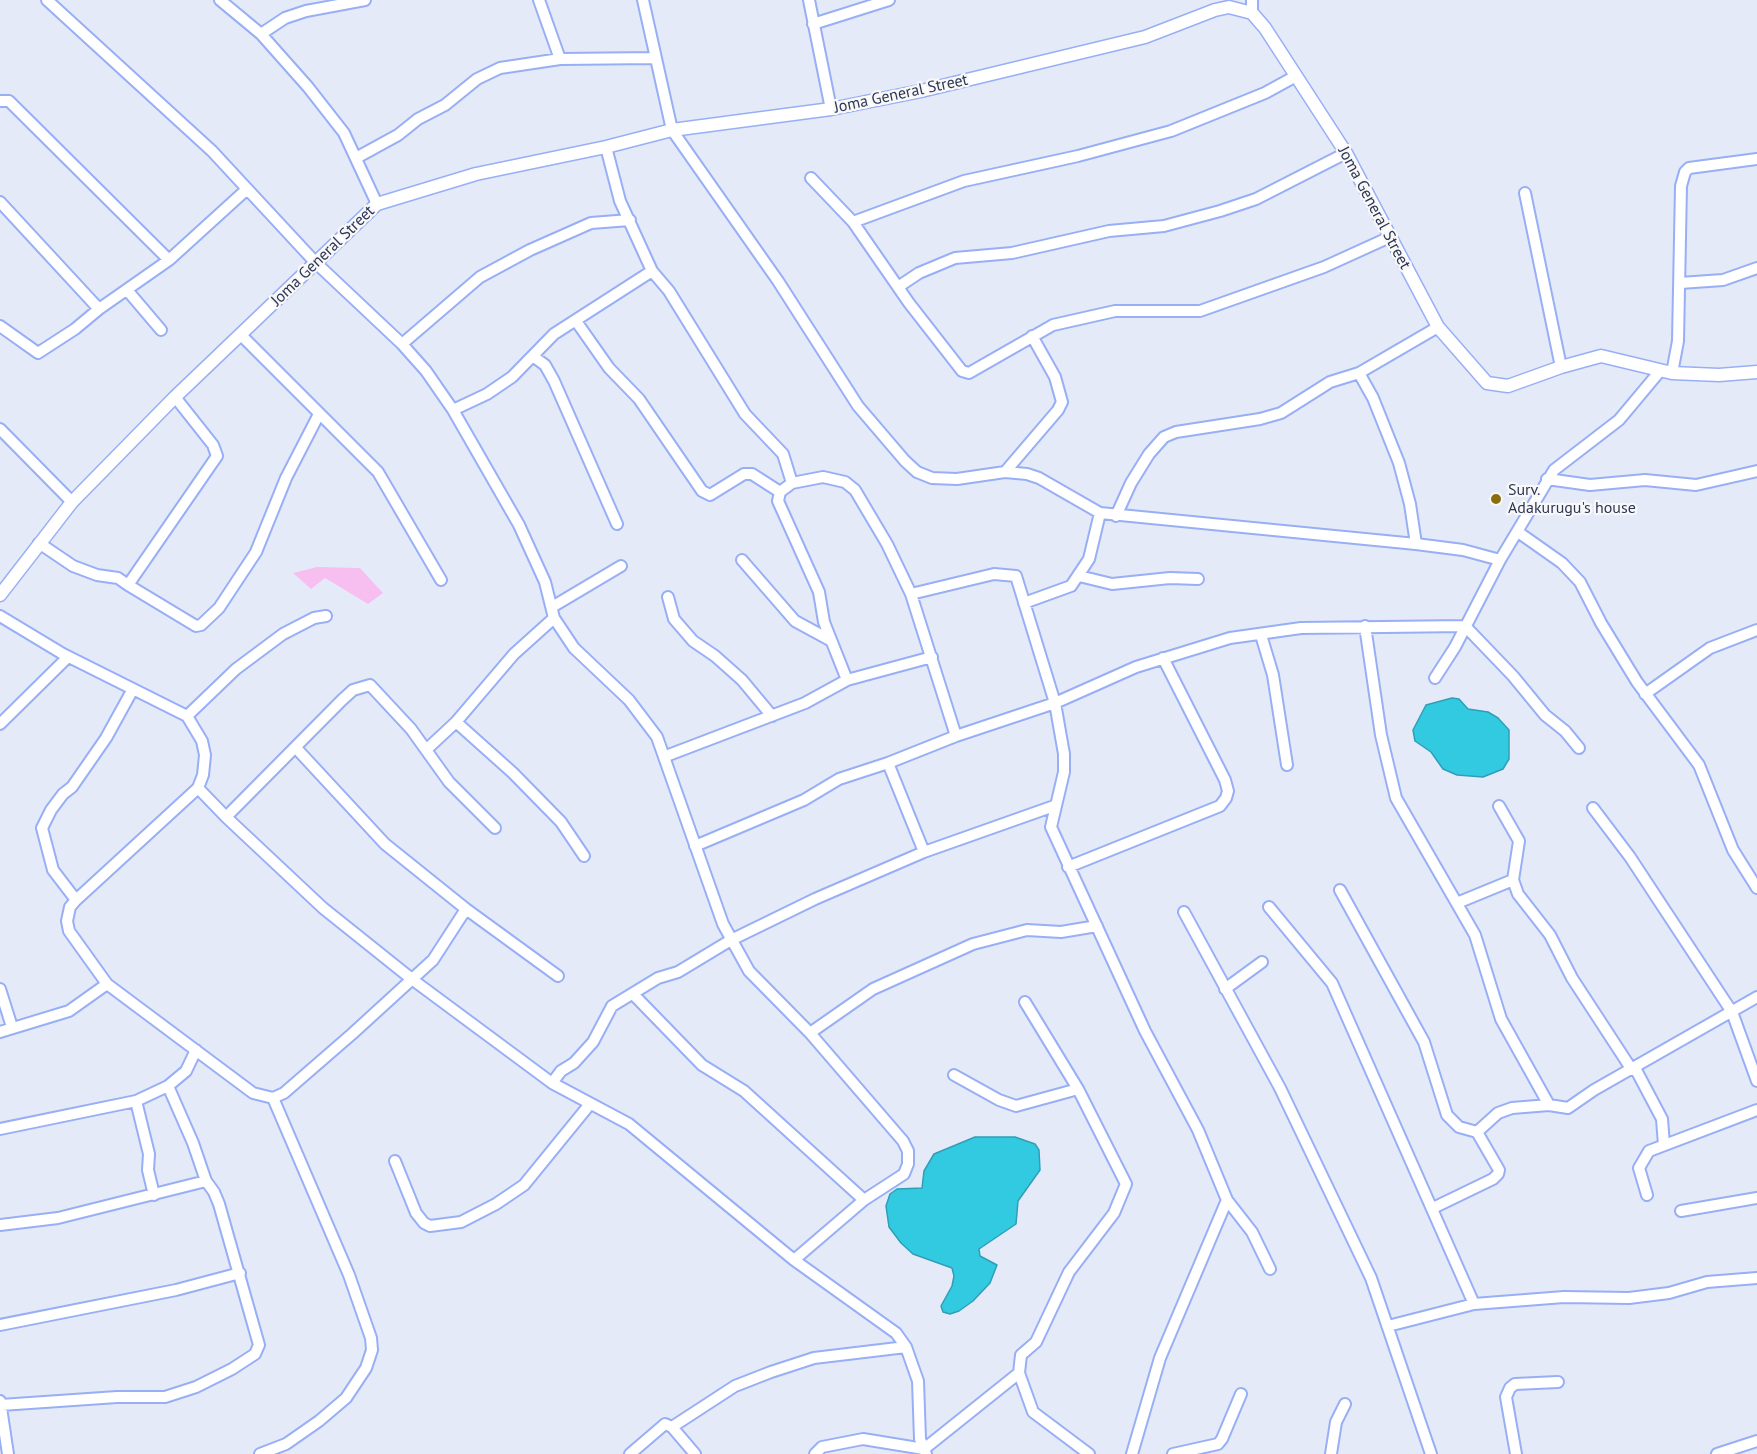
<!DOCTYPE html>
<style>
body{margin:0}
canvas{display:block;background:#e5eaf9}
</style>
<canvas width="1757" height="1454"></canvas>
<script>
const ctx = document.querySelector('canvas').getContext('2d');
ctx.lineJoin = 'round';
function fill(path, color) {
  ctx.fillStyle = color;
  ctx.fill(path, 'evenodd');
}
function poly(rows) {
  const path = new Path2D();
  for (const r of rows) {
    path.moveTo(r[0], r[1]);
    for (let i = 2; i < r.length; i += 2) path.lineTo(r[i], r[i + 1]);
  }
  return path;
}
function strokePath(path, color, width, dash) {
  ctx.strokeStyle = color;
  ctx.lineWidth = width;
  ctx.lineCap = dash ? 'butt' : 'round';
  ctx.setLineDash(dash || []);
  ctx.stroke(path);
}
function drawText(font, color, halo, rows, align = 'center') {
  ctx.font = font + ' "PT Sans",sans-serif';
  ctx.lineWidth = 4.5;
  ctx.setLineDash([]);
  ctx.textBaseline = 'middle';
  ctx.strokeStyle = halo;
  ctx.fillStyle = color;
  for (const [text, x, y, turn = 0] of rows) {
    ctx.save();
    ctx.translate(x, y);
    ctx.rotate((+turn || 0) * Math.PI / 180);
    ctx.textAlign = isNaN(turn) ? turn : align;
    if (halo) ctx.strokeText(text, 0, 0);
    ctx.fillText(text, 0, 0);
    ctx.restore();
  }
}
fill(poly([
 [317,567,360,568,383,593,368,604,325,578,311,589,293,573]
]), '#f6bff0');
const water = poly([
 [1452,698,1459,699,1468,709,1488,712,1498,718,1509,730,1509,759,1503,769,1483,777,1457,775,1443,769,1431,752,1415,741,1413,730,1426,705,1452,698],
 [975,1137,1015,1137,1035,1144,1039,1150,1040,1170,1018,1201,1016,1224,979,1249,980,1256,997,1265,990,1283,973,1301,959,1311,950,1314,943,1312,941,1306,952,1286,954,1276,952,1268,913,1254,901,1243,889,1227,886,1206,890,1194,897,1189,922,1188,924,1171,934,1154,975,1137]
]);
fill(water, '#31cae1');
strokePath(water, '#309eb7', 1.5);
const minor = poly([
 [47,0,212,151,315,262,402,344,426,371,453,410,519,525,545,582,554,618,574,648,629,700,657,737,723,924,749,971,810,1033,903,1141,908,1151,908,1164,904,1174,864,1200,794,1260],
 [220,0,261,34,308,87,344,133,377,204],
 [539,0,560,59],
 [643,0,672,130,778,281,858,406,905,461,917,472,932,478,957,479,1005,472,1027,474,1039,478,1100,513,1416,544,1463,550,1500,560,1554,470,1619,420,1660,371],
 [809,0,831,109],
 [1252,13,1252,0],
 [813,24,889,0],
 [261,34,285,18,306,11,365,0],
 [0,101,9,101,169,260],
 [606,147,620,201,652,271,669,291,745,414,783,454,792,483,780,492,778,501,819,592,824,622,847,680],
 [356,158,398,135,418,119,445,105,477,79,500,68,560,59,655,58],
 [811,178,853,222,909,303,962,371,969,373,1053,325,1115,311,1200,311,1324,267,1390,237],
 [1525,193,1561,367],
 [0,202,99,309],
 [853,222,964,181,1078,156,1171,131,1265,93,1296,76],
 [1680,283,1723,280,1757,268],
 [898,287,919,273,955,258,1012,253,1109,231,1164,226,1220,211,1256,199,1346,153],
 [127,290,161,330],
 [576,321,609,368,639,399,702,491,710,495,744,474,752,474,780,492],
 [0,326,38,353,75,329,99,309,169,260,246,190],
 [241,335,378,472,441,580],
 [402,344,480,277,530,250,591,223,630,220],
 [534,357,545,365,554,381,617,524],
 [1359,373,1373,398,1399,463,1410,504,1416,544],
 [1672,373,1678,341,1681,186,1685,172,1689,168,1757,159],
 [453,410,487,394,512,377,554,334,652,271],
 [0,429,72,502],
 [1005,472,1058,410,1062,402,1055,377,1032,336],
 [1547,479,1590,485,1645,480,1696,485,1757,471],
 [792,483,823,477,845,482,855,490,887,544,911,594,956,736],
 [1116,516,1131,483,1149,454,1164,437,1176,432,1260,419,1281,413,1330,382,1359,373,1438,327],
 [1518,532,1562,563,1580,582,1601,623,1637,682,1699,765,1733,850,1757,888],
 [39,543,73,566,97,575,118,578,128,585,217,456,213,445,175,397],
 [742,560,795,621,830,640],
 [1079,576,1112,584,1170,578,1198,579],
 [128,585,196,626,201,625,219,608,256,552,286,478,319,414],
 [911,594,994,574,1016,576,1055,703,1064,754,1064,772,1051,827,1145,1031,1198,1130,1227,1200,1160,1358,1132,1454],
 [668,597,674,619,693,641,715,656,742,680,772,716],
 [1024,603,1071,586,1089,559,1100,513],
 [552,607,621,566],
 [0,616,63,654,187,716,202,741,205,755,203,775,198,788,226,817,323,908,413,980,552,1083,561,1071,574,1063,593,1042,612,1006,658,978,678,972,731,940,815,899,924,852,1054,806],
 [1365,626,1381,735,1396,798,1475,935,1501,1019,1549,1105],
 [1261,635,1273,675,1287,765],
 [1435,678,1455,647,1500,560],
 [1645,694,1710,648,1757,630],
 [187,716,236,669,283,634,314,618,326,616],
 [456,722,513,773,561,822,584,856],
 [0,724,68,657],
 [296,748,385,844,466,909,558,976],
 [427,749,456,722,514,654,554,618],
 [666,756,805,703,847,680,932,657],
 [888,763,924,852],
 [198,788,76,900,70,907,67,921,69,931,107,984,253,1093,273,1098,284,1093,352,1034,433,960,466,909],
 [1499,806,1519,841,1513,880,1518,894,1550,935,1572,978,1632,1070],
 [1593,808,1630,857,1732,1012,1757,1081],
 [226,817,342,700,353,690,370,685,411,729,449,782,495,828],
 [695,846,804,800,839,779,888,763,956,736,1055,703,1136,667,1230,638,1301,628,1465,626,1513,676,1545,715,1565,731,1579,748],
 [1068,867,1220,806,1226,798,1228,791,1225,780,1163,658],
 [1340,890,1424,1042,1447,1115,1459,1127,1477,1132,1498,1113,1512,1108,1549,1105,1568,1108,1594,1090,1757,997],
 [76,900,53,870,42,828,51,810,63,794,72,787,106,738,133,689],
 [1457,903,1513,880],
 [1269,907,1332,983,1474,1304],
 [1184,912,1280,1088,1371,1278,1431,1454],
 [0,989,12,1027],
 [1225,989,1262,962],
 [633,994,702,1065,744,1091,864,1200],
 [0,1032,69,1011,107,984],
 [810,1033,873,989,973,944,1027,930,1061,932,1097,926],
 [1635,1068,1662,1119,1664,1145],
 [954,1075,999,1100,1016,1106,1078,1089],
 [552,1083,629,1124,794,1260,896,1333,906,1347,918,1381,920,1439,926,1454],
 [168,1086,186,1071,196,1050],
 [136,1101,149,1154,148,1170,154,1195],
 [0,1129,136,1101,168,1086,193,1143,206,1181],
 [395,1161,416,1213,424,1223,430,1226,461,1222,496,1204,524,1185,590,1104],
 [1647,1195,1639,1168,1649,1151,1757,1110],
 [1227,1200,1252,1232,1270,1269],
 [1433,1208,1493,1179,1498,1174,1499,1170,1477,1132],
 [1681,1211,1757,1198],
 [0,1225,58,1218,206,1181,214,1192,219,1204,259,1345,255,1354,232,1369,196,1387,165,1397,117,1397,1,1405],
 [0,1325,176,1290,240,1273],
 [1388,1326,1474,1304,1564,1297,1629,1298,1669,1293,1707,1282,1757,1278],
 [1019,1373,1033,1412,1089,1454],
 [0,1401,8,1454],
 [672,1427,735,1386,771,1372,814,1358,906,1347],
 [260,1454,286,1444,319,1421,346,1398,366,1368,372,1350,371,1338,349,1275,273,1098],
 [630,1454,665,1424,672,1427,695,1454],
 [815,1454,822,1447,863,1439,924,1449,1019,1373,1021,1355,1036,1342,1069,1272,1114,1213,1126,1184,1078,1089,1025,1002],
 [1173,1454,1218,1444,1222,1439,1241,1394],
 [1331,1454,1336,1422,1345,1404],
 [1516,1454,1506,1397,1510,1388,1515,1384,1558,1382],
 [1717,1454,1757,1441]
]);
const tertiary = poly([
 [0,595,72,502,175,397,377,204,476,174,606,147,672,130,831,109,921,91,1145,37,1215,10,1229,7,1252,13,1265,28,1346,153,1438,327,1487,383,1508,386,1561,367,1601,356,1672,373,1719,375,1757,372]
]);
strokePath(minor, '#98aff6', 14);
strokePath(tertiary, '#98aff6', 15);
strokePath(minor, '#fff', 10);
strokePath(tertiary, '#fff', 12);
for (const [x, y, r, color] of [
 [1496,499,6,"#8a6e0e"]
]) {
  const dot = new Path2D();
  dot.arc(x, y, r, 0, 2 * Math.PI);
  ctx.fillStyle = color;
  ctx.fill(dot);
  strokePath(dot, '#f8f8f8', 2);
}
drawText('16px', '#2d3654', '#f8f8f8', [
 ["Joma General Street",901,94,-12],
 ["Joma General Street",1374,208,62],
 ["Joma General Street",323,256,-44]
]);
drawText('16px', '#2d3654', '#f8f8f8', [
 ["Surv.",1508,490],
 ["Adakurugu's house",1508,508]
], 'left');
</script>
